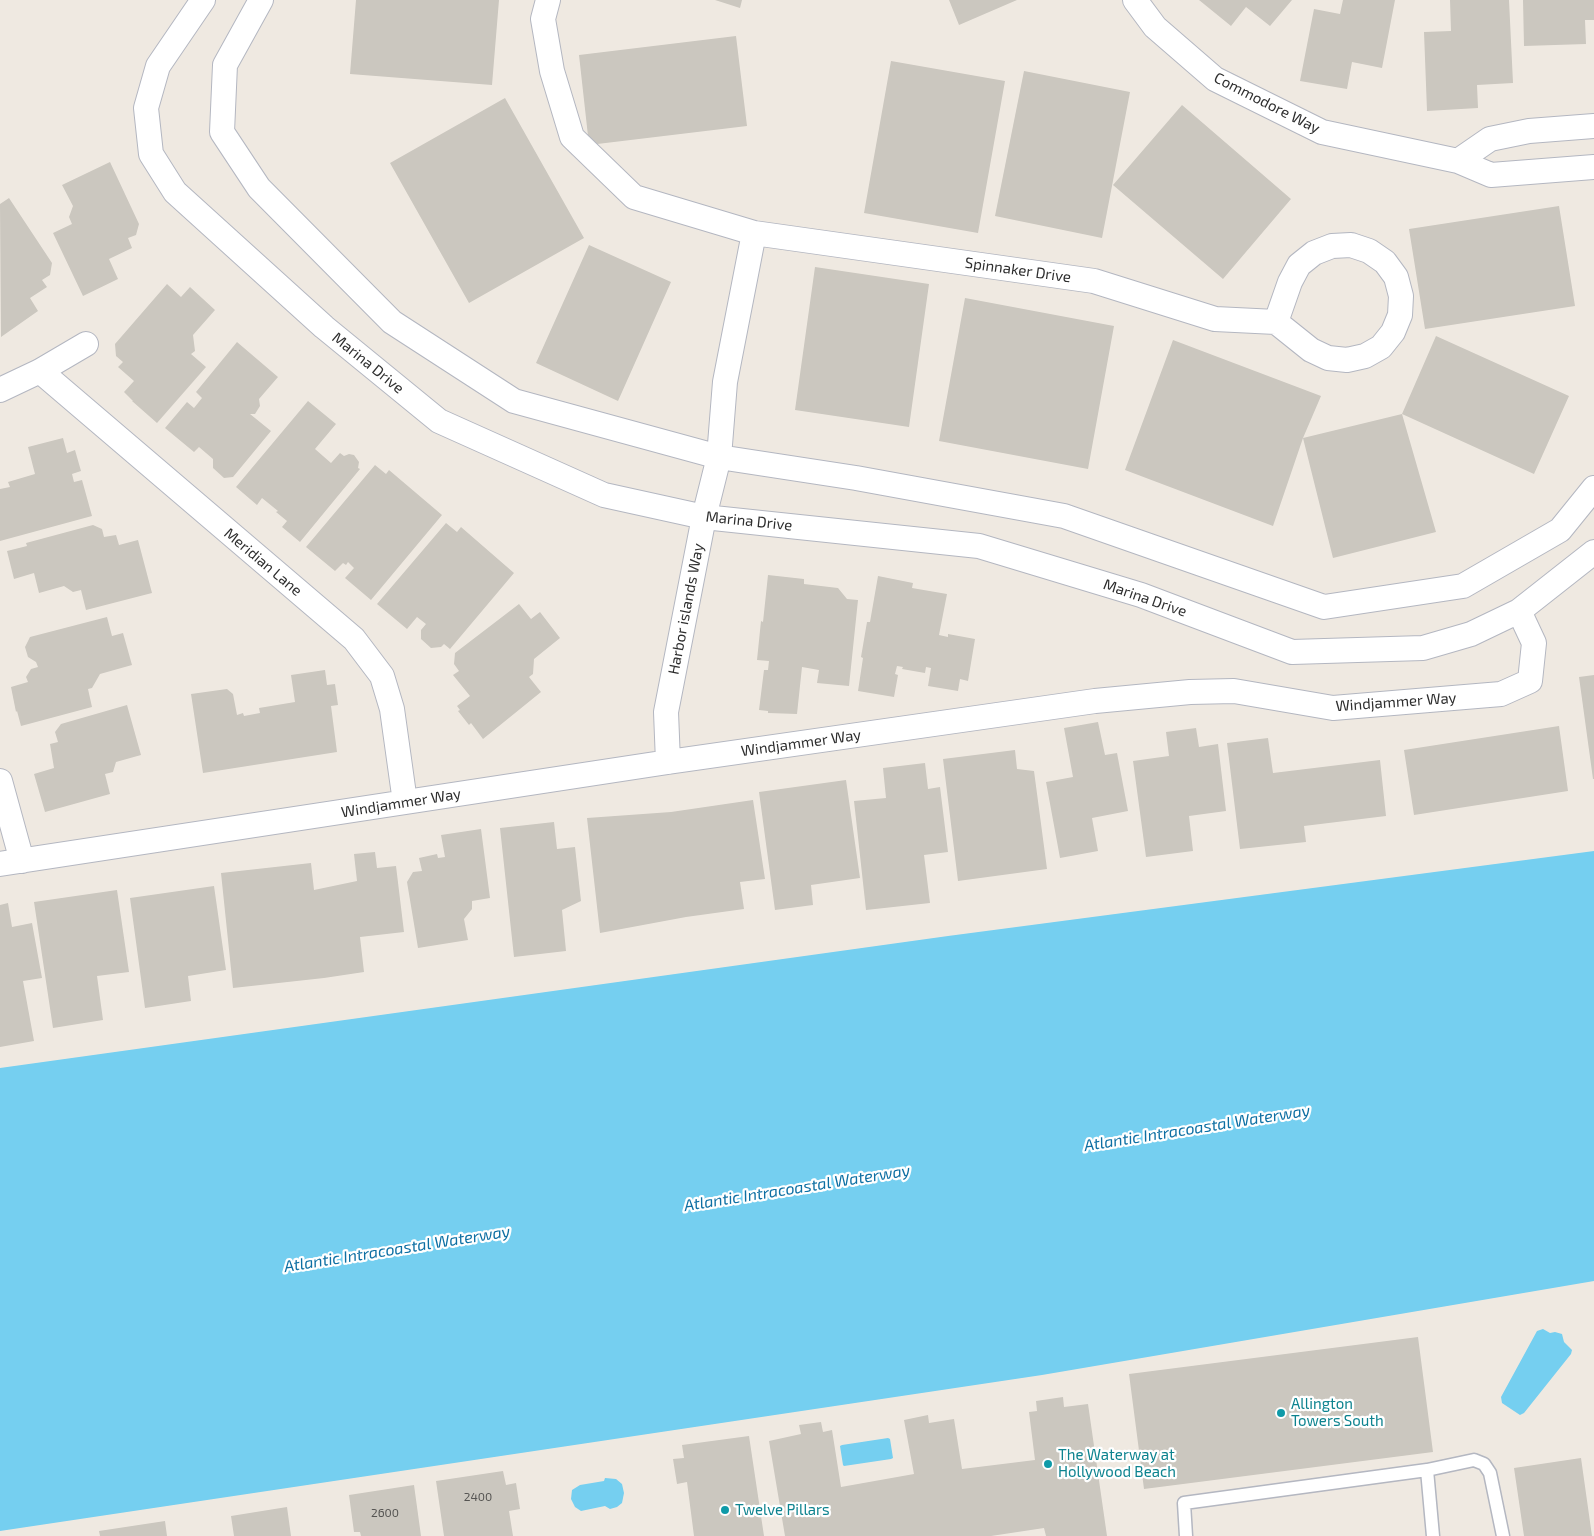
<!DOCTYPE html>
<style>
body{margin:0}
canvas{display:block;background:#efe9e1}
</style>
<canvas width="1594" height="1536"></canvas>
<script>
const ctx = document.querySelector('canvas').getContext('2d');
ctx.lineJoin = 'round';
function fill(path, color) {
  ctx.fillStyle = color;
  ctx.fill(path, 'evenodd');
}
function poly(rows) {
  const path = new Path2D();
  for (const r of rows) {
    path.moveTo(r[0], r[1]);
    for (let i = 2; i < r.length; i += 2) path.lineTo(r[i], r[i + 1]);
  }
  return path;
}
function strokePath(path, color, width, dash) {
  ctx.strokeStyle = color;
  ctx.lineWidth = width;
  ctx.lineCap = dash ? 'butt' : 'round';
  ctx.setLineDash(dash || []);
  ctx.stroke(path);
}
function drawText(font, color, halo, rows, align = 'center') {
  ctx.font = font + ' "Exo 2",sans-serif';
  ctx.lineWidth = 4.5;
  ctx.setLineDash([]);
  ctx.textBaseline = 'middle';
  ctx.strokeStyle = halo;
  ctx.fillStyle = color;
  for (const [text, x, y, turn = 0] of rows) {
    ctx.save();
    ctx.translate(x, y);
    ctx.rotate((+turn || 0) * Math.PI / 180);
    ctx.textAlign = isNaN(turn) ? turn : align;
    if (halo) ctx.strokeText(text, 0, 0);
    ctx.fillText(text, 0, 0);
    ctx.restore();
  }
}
fill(poly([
 [1594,851,1594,1281,1042,1375,0,1531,0,1068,948,936],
 [1543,1329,1550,1333,1555,1332,1562,1334,1564,1342,1572,1350,1571,1354,1524,1413,1520,1415,1502,1403,1501,1397,1537,1331],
 [888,1438,890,1439,893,1458,891,1459,844,1466,843,1465,840,1446,842,1445],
 [605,1478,616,1479,622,1484,624,1493,622,1503,617,1507,610,1509,605,1506,581,1511,575,1507,571,1499,572,1490,580,1485,604,1481]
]), '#75cff0');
fill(poly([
 [356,0,499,0,492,85,350,74],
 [715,0,742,0,740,8],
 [949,0,1017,0,959,25],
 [1199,0,1292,0,1270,26,1246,7,1231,26],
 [1343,0,1395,0,1382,68,1352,62,1347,89,1300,81,1314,9,1340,14],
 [1450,0,1509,0,1513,83,1477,85,1478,108,1427,111,1424,32,1451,31],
 [1523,0,1594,0,1594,20,1585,20,1586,44,1524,46],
 [736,36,747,126,589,145,579,55],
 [891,61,1005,81,978,233,864,213],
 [1024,71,1130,92,1102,238,995,216],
 [505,98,584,238,469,303,390,163],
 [1182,105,1291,199,1223,279,1113,185],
 [110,162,139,224,136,235,128,238,132,248,109,259,118,279,83,296,53,233,72,224,69,217,73,206,62,185],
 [9,198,52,263,50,275,42,280,47,287,30,298,38,311,1,337,0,204],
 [1559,206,1575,306,1425,329,1409,229],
 [589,245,671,282,618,401,536,363],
 [815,267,929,284,909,427,795,410],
 [167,284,181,297,190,287,215,310,193,335,195,351,191,354,206,367,157,423,132,401,133,401,124,392,134,381,118,367,123,362,116,356,115,344],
 [965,298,1114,326,1088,469,939,441],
 [1436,336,1569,396,1534,474,1402,414],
 [1173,340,1321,396,1303,438,1273,526,1125,470],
 [237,342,278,377,259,399,260,406,255,414,250,414,271,431,233,477,224,478,213,468,213,459,199,447,194,452,165,428,187,402,194,408,202,398,196,392],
 [308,401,336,424,315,449,331,463,340,453,344,456,349,454,354,455,359,462,358,468,360,469,300,542,282,527,287,521,276,512,278,511,262,498,257,505,236,487],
 [1402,414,1436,532,1333,558,1303,438],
 [63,438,67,453,75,450,81,471,72,474,74,482,82,480,92,516,0,541,0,489,10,487,8,482,35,474,28,447],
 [375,465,386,474,389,470,442,515,371,600,345,578,354,568,348,562,346,565,343,563,335,571,306,547],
 [446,523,457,532,461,527,514,573,450,649,444,644,441,647,431,648,421,639,421,630,426,624,417,617,407,629,377,604],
 [93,525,102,529,104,537,116,535,119,545,138,540,152,593,86,610,81,590,73,592,64,586,39,593,34,573,14,579,7,551,27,546,26,543],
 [768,575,804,579,804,584,838,588,847,599,858,600,849,686,817,683,819,670,802,667,797,714,768,713,768,711,759,710,764,670,768,670,769,661,757,660,761,621,763,622],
 [878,576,913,583,912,588,947,594,939,635,948,637,948,634,975,639,968,681,960,679,958,691,928,686,931,668,926,667,925,673,902,669,903,667,897,666,895,674,898,675,894,697,858,691,863,658,861,657,867,622,870,622],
 [519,604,531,619,540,612,560,638,534,659,533,674,529,677,541,692,483,739,471,723,469,725,458,711,460,710,457,706,470,696,453,675,459,671,454,664,455,653],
 [107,617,112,636,123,633,132,665,100,674,92,688,88,689,92,707,21,726,17,711,16,712,11,687,28,682,26,677,31,669,38,667,36,662,28,657,25,647,30,637],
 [325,670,327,685,335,684,338,705,331,706,337,752,203,773,191,694,227,689,233,694,237,715,243,713,244,716,260,713,259,708,295,702,291,675],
 [1594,675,1594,779,1593,779,1579,677],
 [127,705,141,755,116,762,113,772,105,774,110,794,45,812,34,774,54,768,50,744,58,742,55,732,61,724],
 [1098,722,1105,755,1117,753,1128,811,1092,818,1098,851,1060,858,1046,782,1073,777,1064,728],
 [1559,726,1568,791,1414,815,1404,750],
 [1196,728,1199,747,1218,744,1226,811,1189,816,1193,851,1146,857,1133,761,1169,756,1166,732],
 [1268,738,1273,773,1380,760,1386,816,1304,826,1306,842,1240,849,1227,743],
 [1015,750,1017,769,1034,771,1047,869,958,881,943,759],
 [925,763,928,789,940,787,948,852,924,855,930,903,866,910,854,801,886,798,883,768],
 [846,780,860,878,811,885,813,905,775,910,759,792],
 [753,800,765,879,740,882,744,909,686,917,600,933,587,818,671,812],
 [554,822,557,849,575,847,581,901,562,910,566,951,514,957,500,828],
 [481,829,490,898,472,901,472,909,464,919,468,940,418,948,407,882,413,872,422,871,419,858,437,854,438,858,445,857,441,835],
 [375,852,377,868,396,866,404,932,360,937,364,972,324,978,233,988,221,873,311,863,314,890,357,881,354,854],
 [214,886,226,970,188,976,191,1001,145,1008,130,898],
 [117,890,129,972,97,976,103,1020,53,1028,34,902],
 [8,903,12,927,32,923,42,978,23,981,34,1041,0,1047,0,905],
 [1418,1337,1433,1452,1144,1489,1129,1374],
 [1063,1397,1064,1407,1088,1404,1107,1536,1046,1536,1044,1528,991,1536,785,1536,769,1441,801,1434,799,1425,821,1422,823,1432,832,1430,841,1487,914,1474,904,1420,928,1415,929,1423,954,1419,962,1469,1035,1460,1029,1412,1037,1411,1036,1401],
 [749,1436,764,1536,694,1536,687,1482,677,1484,673,1459,684,1458,682,1445],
 [1581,1458,1592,1536,1524,1536,1514,1468],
 [503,1471,506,1485,516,1483,520,1509,509,1511,513,1536,444,1536,436,1481],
 [414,1485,421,1536,361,1536,360,1532,354,1532,349,1495],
 [287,1507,291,1536,234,1536,231,1516],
 [165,1521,167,1536,100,1536,99,1531]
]), '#cbc7bf');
const lane = poly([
 [1186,1536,1184,1503,1427,1470],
 [1433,1536,1427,1470,1474,1460,1484,1464,1490,1473,1503,1536]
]);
const street = poly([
 [203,0,158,66,146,108,151,154,175,192,324,327,439,421,604,495,704,517,979,546,1141,595,1292,652,1423,648,1471,634,1519,611,1594,552],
 [261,0,225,65,222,132,259,188,392,322,514,401,719,457,856,478,1064,516,1324,607,1463,586,1560,530,1594,488],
 [548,0,543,19,552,71,572,137,634,197,754,233,1094,281,1215,319,1276,322],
 [1135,0,1155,27,1215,79,1322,132,1458,161,1491,175,1594,167],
 [1458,161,1490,139,1529,131,1594,126],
 [1351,245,1369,251,1385,262,1396,277,1401,296,1400,315,1393,332,1381,347,1365,356,1347,360,1328,358,1311,350,1276,322,1290,282,1299,265,1314,253,1332,246,1351,245],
 [40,371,354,639,382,676,392,709,405,802],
 [0,390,40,371,86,344],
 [668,762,666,712,704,517,719,457,725,382,754,233],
 [0,781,22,861],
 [0,864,668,762,1095,701,1190,692,1234,691,1333,708,1501,694,1530,681,1534,643,1519,611]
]);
strokePath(lane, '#b4b7c1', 15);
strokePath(street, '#b4b7c1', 26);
strokePath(lane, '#fff', 12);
strokePath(street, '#fff', 24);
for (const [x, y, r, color] of [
 [1281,1413,5,"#0f9aa8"],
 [1048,1464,5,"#0f9aa8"],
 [725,1510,5,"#0f9aa8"]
]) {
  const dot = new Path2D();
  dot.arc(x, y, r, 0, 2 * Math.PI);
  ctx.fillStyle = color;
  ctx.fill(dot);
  strokePath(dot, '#fff', 2);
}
drawText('12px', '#555452', null, [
 ["2400",478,1497],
 ["2600",385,1513]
]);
drawText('15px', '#2e2e2e', '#fff', [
 ["Commodore Way",1267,103,27],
 ["Spinnaker Drive",1018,270,8],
 ["Marina Drive",368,363,39],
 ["Marina Drive",749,521,6],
 ["Meridian Lane",263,562,40],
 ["Marina Drive",1145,598,19],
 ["Harbor islands Way",686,609,-79],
 ["Windjammer Way",1396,702,-4],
 ["Windjammer Way",801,743,-8],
 ["Windjammer Way",401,803,-9]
]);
drawText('15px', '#0d838f', '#fff', [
 ["Allington",1291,1404],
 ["Towers South",1291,1421],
 ["The Waterway at",1058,1455],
 ["Hollywood Beach",1058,1472],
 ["Twelve Pillars",735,1510]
], 'left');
drawText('italic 16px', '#0d6fa3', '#fff', [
 ["Atlantic Intracoastal Waterway",1197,1128,-9],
 ["Atlantic Intracoastal Waterway",797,1188,-9],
 ["Atlantic Intracoastal Waterway",397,1249,-9]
]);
</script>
